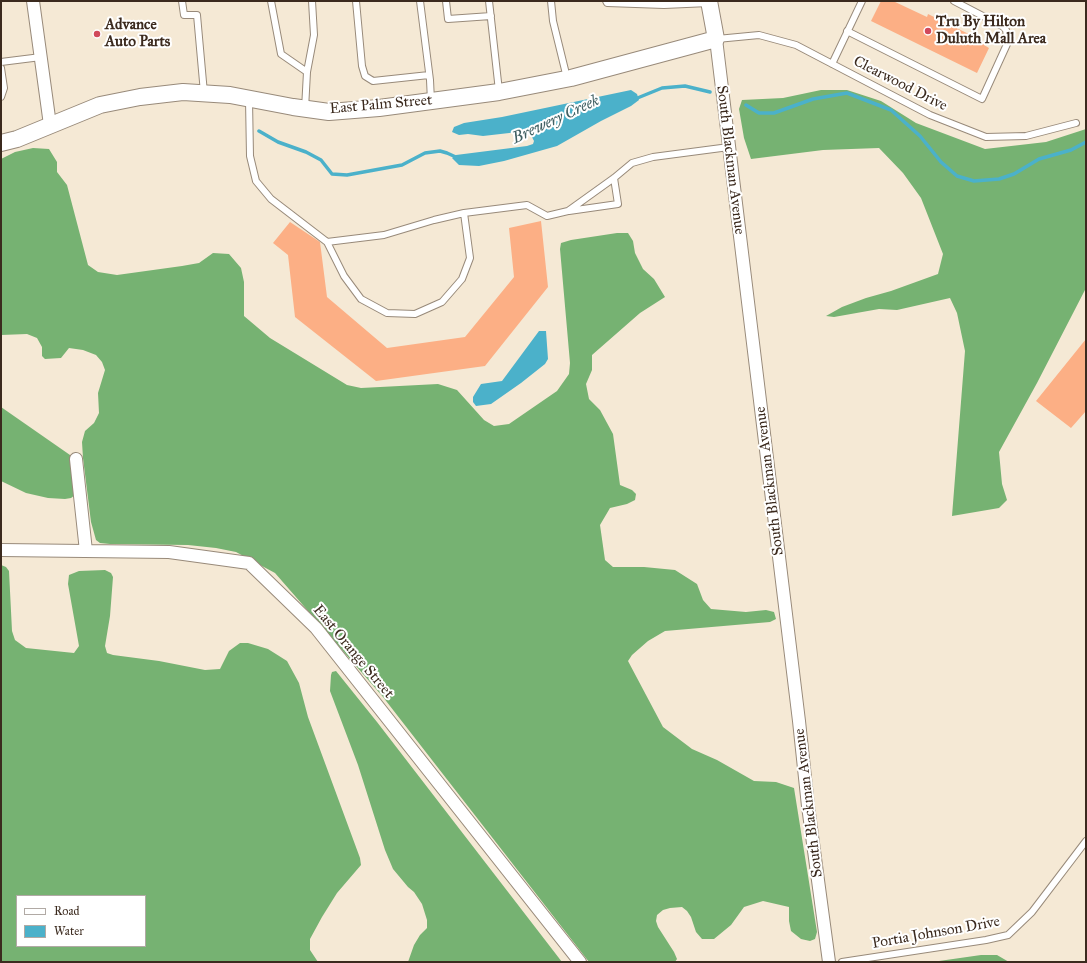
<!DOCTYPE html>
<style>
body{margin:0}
#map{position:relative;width:1087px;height:963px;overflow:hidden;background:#f5e9d5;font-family:"IM FELL Great Primer",serif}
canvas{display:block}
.frame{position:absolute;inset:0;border:2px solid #3b2a1e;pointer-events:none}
.legend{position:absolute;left:16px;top:895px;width:130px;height:52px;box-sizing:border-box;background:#fff;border:1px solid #b1aaa5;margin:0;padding:5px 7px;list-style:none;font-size:12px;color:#3b2a1e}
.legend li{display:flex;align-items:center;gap:8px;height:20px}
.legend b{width:20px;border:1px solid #b1aaa5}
</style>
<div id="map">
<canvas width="1087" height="963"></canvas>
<div class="frame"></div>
<ul class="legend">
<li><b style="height:5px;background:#fff"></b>Road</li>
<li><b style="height:11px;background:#4bb1ca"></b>Water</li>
</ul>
</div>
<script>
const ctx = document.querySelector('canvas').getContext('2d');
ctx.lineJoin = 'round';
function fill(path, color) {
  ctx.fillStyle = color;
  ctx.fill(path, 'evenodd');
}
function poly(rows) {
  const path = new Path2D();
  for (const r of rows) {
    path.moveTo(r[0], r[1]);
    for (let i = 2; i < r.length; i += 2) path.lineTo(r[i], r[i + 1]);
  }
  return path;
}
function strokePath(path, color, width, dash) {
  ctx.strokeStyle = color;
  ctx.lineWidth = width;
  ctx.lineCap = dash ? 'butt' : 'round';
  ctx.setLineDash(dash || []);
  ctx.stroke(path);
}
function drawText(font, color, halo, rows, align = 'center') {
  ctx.font = font + ' "IM FELL Great Primer",serif';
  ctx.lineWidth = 4;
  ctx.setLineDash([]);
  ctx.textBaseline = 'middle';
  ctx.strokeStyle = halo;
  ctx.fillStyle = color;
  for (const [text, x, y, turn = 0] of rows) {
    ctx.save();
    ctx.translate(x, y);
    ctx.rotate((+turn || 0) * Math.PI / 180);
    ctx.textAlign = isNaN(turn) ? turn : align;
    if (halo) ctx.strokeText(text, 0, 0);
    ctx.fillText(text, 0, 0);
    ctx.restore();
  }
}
fill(poly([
 [821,90,847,90,881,101,916,123,985,149,1046,142,1086,129,1086,288,1037,383,999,452,1002,484,1007,500,999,508,952,516,965,351,957,313,950,298,897,310,879,309,834,317,826,316,842,307,866,298,891,291,938,274,943,254,921,198,903,173,879,148,823,150,751,159,744,138,739,109,742,100,783,98],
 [33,148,49,149,57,162,57,172,67,185,88,265,98,272,117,275,182,266,199,263,213,253,229,254,241,268,244,282,244,316,270,338,347,385,361,388,438,384,457,390,484,420,494,426,509,424,557,391,569,374,570,363,560,249,561,243,571,240,617,233,628,233,633,241,635,253,643,269,654,279,665,297,640,313,592,355,592,370,586,384,589,399,600,410,613,434,620,485,632,490,636,494,635,500,627,504,610,508,600,525,605,560,613,567,644,567,675,570,697,584,703,600,711,609,746,612,766,610,774,612,776,619,770,622,665,631,648,641,632,655,628,661,663,727,692,749,717,760,754,781,776,782,794,788,817,932,815,939,810,941,801,939,791,931,789,921,789,907,763,901,744,907,731,925,714,939,702,939,696,932,691,917,687,911,682,907,670,908,663,910,657,915,656,921,658,927,674,952,677,959,675,962,589,962,383,697,275,573,236,552,216,548,188,545,110,544,100,543,96,540,91,522,83,458,82,442,85,431,94,423,99,413,98,393,105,370,102,362,96,355,83,350,69,348,61,358,45,359,42,356,42,347,37,338,27,334,1,335,1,159,15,152],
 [1,407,70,455,74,470,75,495,71,498,65,499,48,498,26,493,1,481],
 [1,565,6,567,9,571,12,631,15,640,26,648,74,653,79,646,68,584,69,575,79,571,105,570,111,573,113,577,110,616,105,646,107,653,113,655,159,661,205,670,220,669,229,651,240,643,248,643,268,649,287,661,299,683,308,717,360,858,361,865,337,893,322,917,310,939,310,950,318,962,1,962],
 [17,896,145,896,145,946,17,946],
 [336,671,377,722,562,962,408,962,414,945,420,935,427,928,427,920,422,904,414,892,408,887,393,869,385,850,358,765,330,691,331,675,332,672],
 [981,955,997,955,1009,962,932,962]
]), '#76b272');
fill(poly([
 [631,90,637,94,639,100,631,106,601,121,557,146,504,161,479,166,459,165,452,158,456,155,527,146,533,144,534,141,531,135,528,132,518,132,483,136,468,134,459,135,452,132,454,127,464,123,502,117],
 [539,331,546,331,548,359,545,364,521,383,491,404,476,406,473,402,473,397,481,384,502,381]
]), '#4bb1ca');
strokePath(poly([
 [635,99,662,88,685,86,710,92],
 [746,105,759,113,774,113,813,99,847,93,891,110,920,136,941,162,957,176,974,181,999,179,1014,174,1039,159,1071,150,1086,142],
 [259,131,278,142,306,152,321,160,332,174,347,175,402,165,425,153,440,151,447,153,458,158]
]), '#4bb1ca', 3.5);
fill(poly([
 [881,1,893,1,927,17,928,14,985,42,984,45,989,48,977,73,871,21],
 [541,221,548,287,485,366,376,381,295,317,288,255,273,243,290,222,320,242,327,297,387,348,465,337,514,277,509,228],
 [1086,339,1086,411,1071,428,1036,401]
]), '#fcaf85');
const lane = poly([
 [182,1,184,15,197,15,204,93],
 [271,1,281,54,307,72,305,109],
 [356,1,362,66,365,76,373,81,429,75],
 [420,1,430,80,431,101],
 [446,1,448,19,491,16],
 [489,1,499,91],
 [551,1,553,21,567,78],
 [606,1,607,3,664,5,709,3],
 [847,31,982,99,1008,42,1006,30,1002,26,954,1],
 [717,39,759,35,796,45,930,115,986,137,1026,136,1076,123],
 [1,62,41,57],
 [832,64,862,1],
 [1,68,4,88,1,97],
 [307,72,314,35,312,1],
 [249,100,250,156,256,181,271,199,327,242,384,235,434,220,464,213,527,205,547,216,568,211,614,178,632,163,653,157,729,147],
 [569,211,618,204,614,178],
 [327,242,344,276,361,299,387,313,415,314,442,302,462,279,470,258,464,213],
 [842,962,986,940,1008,935,1032,912,1086,841]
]);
const street = poly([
 [33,1,50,125],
 [716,39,799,721,808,806,829,962],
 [76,459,86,551],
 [1,550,169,552,249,563,316,628,580,962]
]);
const secondary = poly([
 [1,143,17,139,100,105,140,97,183,92,230,95,293,107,329,112,379,108,499,92,571,78,716,39,709,1]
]);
strokePath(lane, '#988a7a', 8);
strokePath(street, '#988a7a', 14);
strokePath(secondary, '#988a7a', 18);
strokePath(lane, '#fff', 6);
strokePath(street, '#fff', 12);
strokePath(secondary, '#fff', 16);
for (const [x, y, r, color] of [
 [928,31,4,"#d1495b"],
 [97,34,4,"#d1495b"]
]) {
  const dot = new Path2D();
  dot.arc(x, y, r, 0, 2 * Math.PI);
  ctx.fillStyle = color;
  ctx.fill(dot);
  strokePath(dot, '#fff', 1.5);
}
drawText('bold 15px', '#3b2a1e', '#fff', [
 ["Tru By Hilton",936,22],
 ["Duluth Mall Area",936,39],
 ["Advance",105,25],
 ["Auto Parts",105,42]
], 'left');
drawText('15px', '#3b2a1e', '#fff', [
 ["Clearwood Drive",900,84,27],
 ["East Palm Street",381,105,-5],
 ["South Blackman Avenue",730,160,83],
 ["South Blackman Avenue",770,481,-97],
 ["East Orange Street",353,652,50],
 ["South Blackman Avenue",809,803,-97],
 ["Portia Johnson Drive",936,933,-10]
]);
drawText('italic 16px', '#416063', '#fff', [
 ["Brewery Creek",556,120,-25]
]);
</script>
